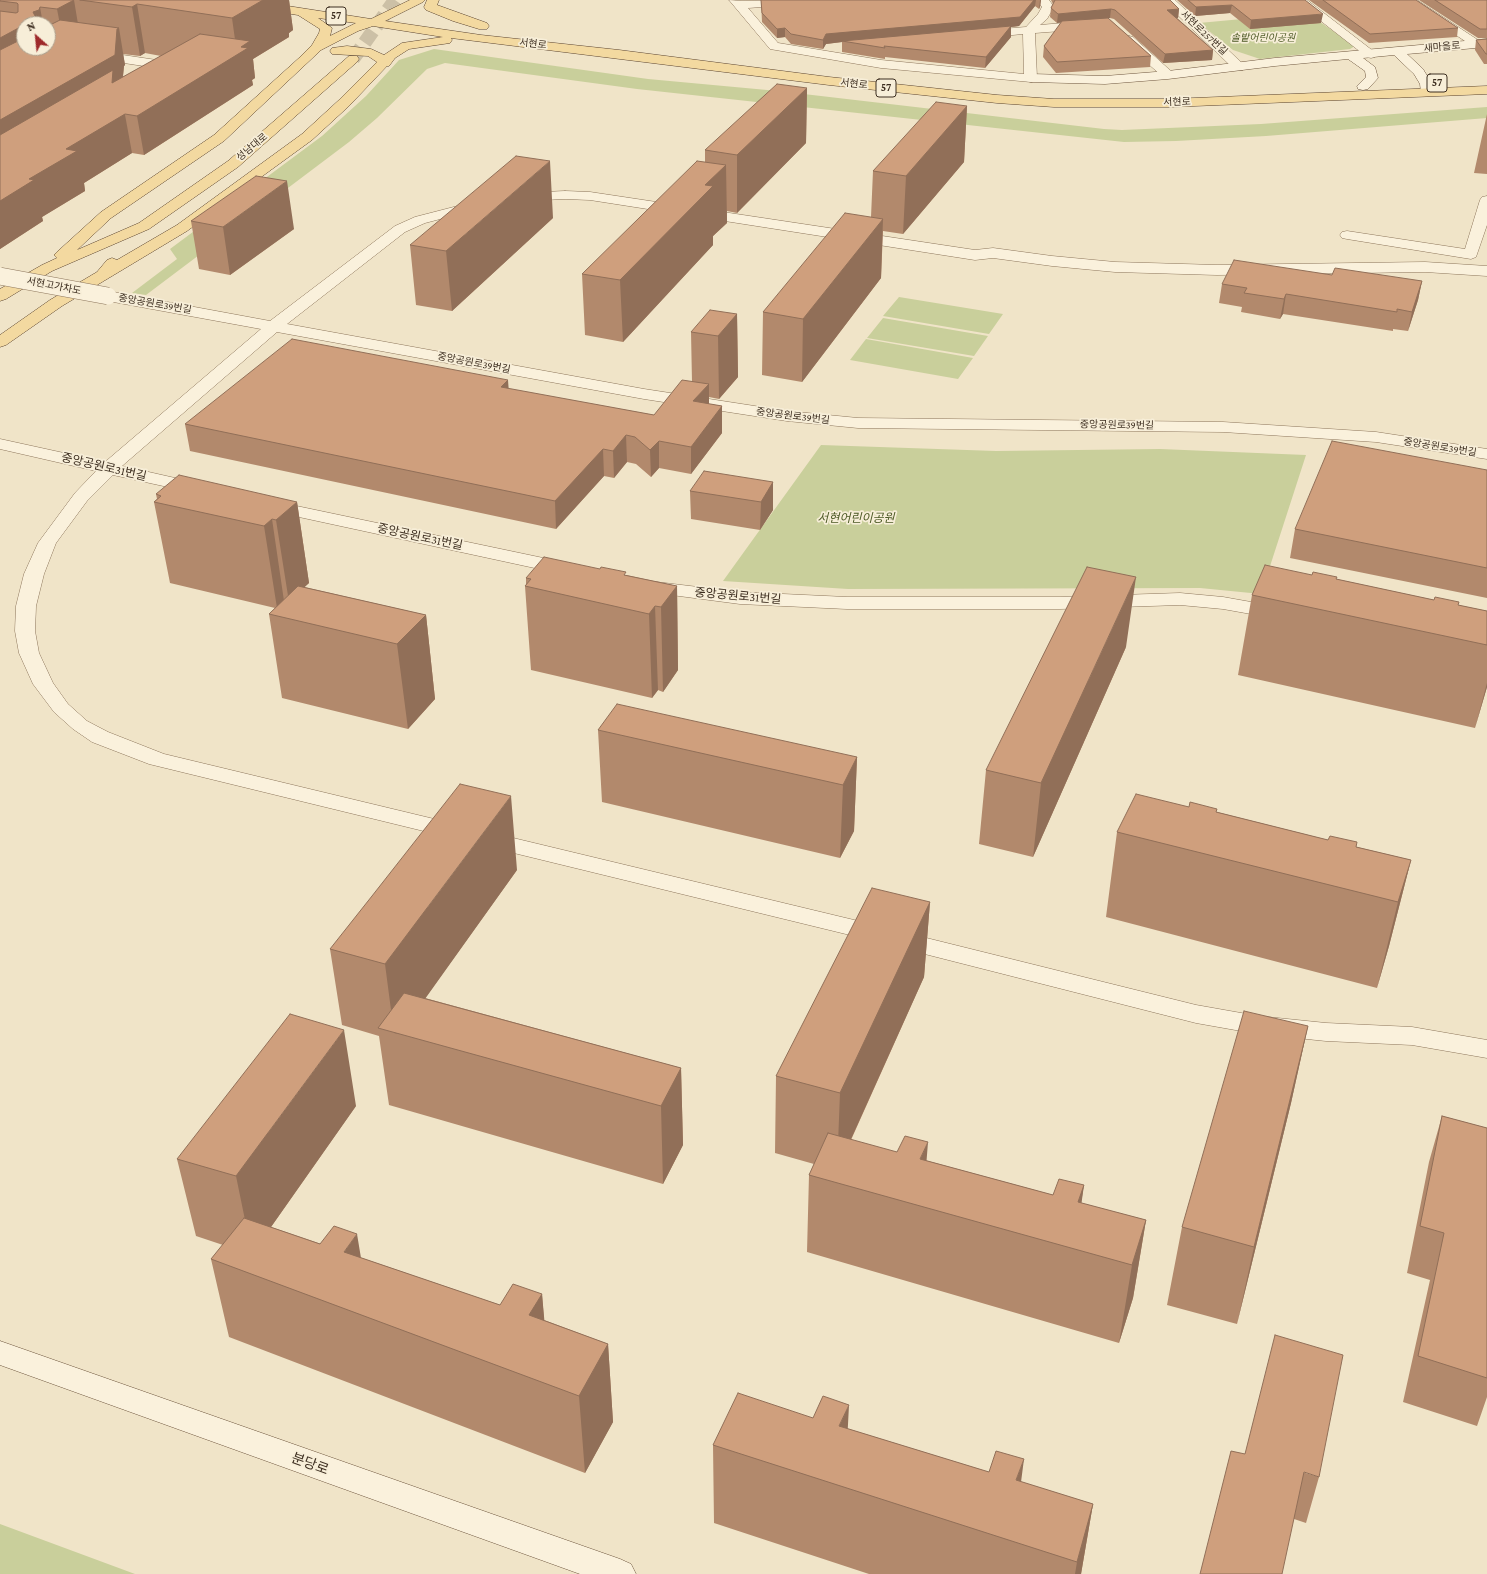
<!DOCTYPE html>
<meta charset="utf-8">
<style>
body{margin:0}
#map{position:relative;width:1487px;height:1574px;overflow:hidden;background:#f0e4c8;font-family:"Crimson Pro",serif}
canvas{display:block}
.north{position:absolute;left:16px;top:16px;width:40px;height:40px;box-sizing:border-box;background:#f7eed8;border:1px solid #ada18e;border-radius:50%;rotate:333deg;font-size:11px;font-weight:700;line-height:16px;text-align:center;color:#3d2e20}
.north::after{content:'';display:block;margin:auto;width:14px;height:18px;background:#9e2a2b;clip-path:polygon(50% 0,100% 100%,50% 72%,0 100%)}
</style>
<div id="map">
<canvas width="1487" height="1574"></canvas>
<div class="north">N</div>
</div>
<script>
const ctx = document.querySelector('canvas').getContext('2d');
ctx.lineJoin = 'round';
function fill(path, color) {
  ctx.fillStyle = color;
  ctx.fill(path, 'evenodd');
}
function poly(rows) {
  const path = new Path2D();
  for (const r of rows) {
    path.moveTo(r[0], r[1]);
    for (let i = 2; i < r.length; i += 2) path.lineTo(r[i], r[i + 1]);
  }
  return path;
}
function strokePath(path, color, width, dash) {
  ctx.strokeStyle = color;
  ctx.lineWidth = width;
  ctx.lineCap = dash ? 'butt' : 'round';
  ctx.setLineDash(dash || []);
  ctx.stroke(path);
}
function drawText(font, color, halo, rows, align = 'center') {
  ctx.font = font + ' "Crimson Pro","Noto Sans KR",serif';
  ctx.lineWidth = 3.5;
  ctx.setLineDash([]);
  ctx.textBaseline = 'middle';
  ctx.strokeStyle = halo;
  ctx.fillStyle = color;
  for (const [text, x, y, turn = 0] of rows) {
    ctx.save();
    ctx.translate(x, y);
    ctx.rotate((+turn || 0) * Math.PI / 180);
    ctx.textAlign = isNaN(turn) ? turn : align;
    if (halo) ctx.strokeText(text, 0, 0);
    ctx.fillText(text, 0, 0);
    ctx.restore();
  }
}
fill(poly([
 [1307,13,1355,46,1350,49,1260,59,1233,50,1199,23],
 [434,49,648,79,778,91,1104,129,1122,130,1261,124,1487,107,1487,118,1266,136,1176,141,1124,142,637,89,445,63,427,69,377,118,349,142,146,295,132,293,177,259,170,249,322,136,366,96,399,60],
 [899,297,1003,314,989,334,883,316],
 [883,318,988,336,974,356,867,338],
 [866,339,973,358,958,379,850,360],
 [821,445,996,451,1160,449,1306,455,1261,594,1200,588,848,589,723,581],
 [0,1524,135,1574,0,1574]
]), '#c9cf9b');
strokePath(poly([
 [353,59,395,0]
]), '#ccc0a6', 14, [14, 6]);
const street = poly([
 [729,0,742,1,809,0,807,2,803,4,748,8,778,43,881,60,1024,74,1023,34,981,38,977,37,975,34,977,31,1026,27,1038,14,1042,7,1037,0,1049,0,1054,7,1047,19,1040,25,1087,21,1091,22,1093,25,1091,28,1087,29,1035,33,1037,78,1036,81,1031,82,881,68,770,49,729,0],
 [1162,0,1175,0,1243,64,1245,67,1243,70,1235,70,1162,0],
 [1294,0,1307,0,1377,54,1375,57,1371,58,1367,57,1294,0],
 [1403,0,1417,0,1484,44,1482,47,1478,48,1474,47,1403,0],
 [1129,36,1133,37,1172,72,1174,75,1172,78,1164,78,1125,43,1123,40,1125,37,1129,36],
 [48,44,177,63,181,64,183,67,181,70,177,71,44,51,42,48,48,48,48,44],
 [565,191,590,192,975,250,993,248,1052,256,1115,262,1217,265,1425,262,1487,266,1487,276,1425,272,1217,275,1115,272,1052,266,993,258,975,260,590,200,565,199,523,201,518,200,516,197,518,194,523,193,565,191],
 [1487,196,1487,225,1476,257,1471,259,1347,239,1342,238,1340,235,1342,232,1347,231,1465,249,1480,200,1482,197,1487,196],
 [477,201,482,202,484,205,482,208,425,223,405,232,287,324,644,389,787,411,858,418,1223,422,1376,432,1487,449,1487,459,1376,442,1223,432,858,428,787,421,644,399,277,332,122,466,206,485,209,489,206,493,200,494,113,475,87,501,56,543,44,574,36,606,35,631,39,653,53,683,68,704,87,721,108,732,164,754,854,920,1196,1005,1258,1016,1326,1023,1412,1027,1487,1040,1487,1058,1412,1045,1326,1041,1258,1034,1196,1023,854,936,149,764,92,742,73,729,54,712,33,684,19,653,15,631,16,606,24,574,38,543,75,493,96,471,0,449,0,439,105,462,261,329,108,301,102,299,100,296,102,293,108,291,270,321,395,226,415,217,477,201],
 [268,500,567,563,574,565,577,569,574,573,567,575,262,509,259,505,262,501,268,500],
 [648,581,740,592,847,597,1060,597,1180,593,1223,597,1279,607,1286,609,1289,613,1286,617,1279,619,1223,609,1180,605,1060,609,847,609,740,604,641,591,638,587,641,583,648,581]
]);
const secondary = poly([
 [1487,39,1487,47,1407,54,1423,69,1432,84,1433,92,1432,95,1427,96,1422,95,1421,92,1420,84,1414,74,1394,55,1363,58,1375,67,1378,78,1368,89,1363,90,1358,89,1357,86,1366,77,1365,71,1348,59,1275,66,1168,79,1105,84,1031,82,1026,81,1025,78,1026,75,1031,74,1105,76,1168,71,1275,58,1487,39],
 [0,1341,620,1559,631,1564,636,1574,580,1574,0,1365,0,1341]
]);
const primary = poly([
 [220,0,249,0,371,19,410,0,425,0,423,2,385,21,481,35,619,50,829,77,997,95,1054,99,1170,99,1487,86,1487,94,1170,107,1054,107,997,103,829,85,451,38,452,40,450,43,409,49,395,58,389,66,387,66,349,106,312,140,187,231,62,306,6,345,0,347,0,335,50,300,97,272,107,260,112,258,117,260,177,225,302,134,339,100,377,62,368,56,332,54,330,51,332,48,347,46,371,49,384,55,402,43,443,37,373,26,358,31,321,50,224,141,111,218,77,250,139,223,228,161,349,56,357,56,359,59,357,62,238,167,149,229,52,271,6,299,0,301,0,289,42,265,57,258,54,255,57,252,101,212,214,135,299,58,312,45,319,33,320,29,298,15,226,4,222,2,220,0],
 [318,18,356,23,330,36,332,28,318,18],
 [427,0,439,0,437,5,487,23,489,26,487,29,479,29,453,21,426,10,424,7,427,0]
]);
strokePath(street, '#8d765c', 1);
strokePath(secondary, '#6f573f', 1);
strokePath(primary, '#5b4430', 1);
fill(street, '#faf1dc');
fill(secondary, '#faf1dc');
fill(primary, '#f3d9a0');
const streetBridge = poly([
 [0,276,108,296]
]);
strokePath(streetBridge, '#8d765c', 18, []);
strokePath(streetBridge, '#faf1dc', 17);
fill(poly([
 [0,0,289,0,293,30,289,33,289,37,253,59,255,78,252,80,253,85,144,155,132,153,84,183,85,191,42,217,43,221,0,249],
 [24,24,48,24,48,48],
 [145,53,161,56,123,77,124,66,125,65,123,54,140,56],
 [761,0,1041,0,1040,7,1039,9,1035,6,1019,26,1011,27,1011,37,985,68,885,57,885,59,842,52,842,42,826,44,823,49,791,44,785,37,777,38,762,22],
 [1051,0,1170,0,1179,9,1178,18,1177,18,1213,50,1212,60,1163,63,1114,19,1110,18,1108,18,1151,56,1150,67,1056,73,1043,57,1044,46,1062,22,1057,23,1050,17,1051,8,1053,4],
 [1177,0,1305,0,1321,23,1250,29,1230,13,1195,16],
 [1309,0,1416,0,1458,28,1457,37,1369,43],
 [1419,0,1487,0,1487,38,1478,38],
 [1487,39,1487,64,1484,64,1475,50,1476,40],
 [807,88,806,143,737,213,727,211,727,223,713,236,713,245,623,342,585,335,582,274,705,162,705,150],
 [967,106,964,162,903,234,883,231,881,278,802,382,762,375,763,312,871,217,873,171],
 [1487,114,1487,174,1474,173],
 [553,218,452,311,416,305,410,245],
 [191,221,294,229,230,275,199,269],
 [1332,275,1422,281,1418,300,1408,331,1393,329,1393,331,1283,314,1280,319,1241,312,1242,307,1219,303,1222,284],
 [737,314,738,377,719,399,709,397,709,404,722,406,722,433,691,474,659,468,651,477,636,464,627,462,614,478,604,476,556,529,190,451,185,424,509,389,654,415,692,382,691,332],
 [1487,470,1487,598,1290,558,1295,529],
 [773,482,773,510,760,530,691,519,690,491],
 [156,494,297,502,309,583,304,587,426,615,435,699,408,729,282,698,269,614,275,608,170,583,154,502,157,499],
 [626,575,677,586,678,670,663,692,658,690,652,698,531,670,525,586,526,585,526,578],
 [1312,575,1336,579,1434,600,1487,611,1487,687,1475,728,1238,675,1252,595],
 [1126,647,1033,857,979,844,986,770],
 [598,730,857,757,854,831,840,858,602,802],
 [1189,807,1217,812,1328,840,1411,860,1389,946,1377,988,1106,917,1117,832],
 [517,870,425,998,681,1068,683,1145,663,1184,389,1105,379,1036,342,1025,330,949],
 [930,902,924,977,851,1140,1053,1195,1084,1185,1081,1203,1146,1220,1133,1298,1119,1343,807,1252,809,1175,814,1164,775,1153,776,1076],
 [1308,1026,1291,1103,1237,1324,1167,1305,1182,1227],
 [356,1106,271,1227,500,1305,542,1294,544,1320,608,1344,613,1422,585,1473,229,1337,211,1259,223,1245,196,1236,177,1159],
 [1442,1116,1487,1128,1487,1397,1477,1426,1403,1402,1430,1280,1407,1273,1429,1162],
 [813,1418,1093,1504,1081,1574,869,1574,714,1523,713,1445],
 [1231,1451,1319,1477,1306,1523,1294,1519]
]), '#b2896c');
fill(poly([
 [74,0,80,36,64,45,57,9],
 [263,0,289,0,293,30,289,33,289,37,253,59,255,78,252,80,253,85,144,155,137,116,237,54,232,18],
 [1034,0,1036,0,1035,6,1019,26,1011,27,1011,37,985,68,986,57,842,41,842,42,826,44,823,49,823,40,826,34],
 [1040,0,1041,0,1040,7,1039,9],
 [137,4,145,53,140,56,132,7],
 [1232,5,1230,13,1195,16,1196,7],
 [40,7,43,24,27,24,33,12],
 [1111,9,1110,18,1057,23,1058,14],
 [1179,9,1178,18,1166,19,1167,10],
 [1323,14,1321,23,1250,29,1251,20],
 [24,25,24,48,0,79,0,38],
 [119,28,125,65,124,66,121,93,132,153,84,183,85,191,42,217,43,221,0,249,0,120],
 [785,28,785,37,777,38,777,29],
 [1213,50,1212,60,1163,63,1165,54],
 [807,88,806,143,737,213,737,155],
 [967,106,964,162,903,234,906,176],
 [550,161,553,218,452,311,446,251],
 [726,165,727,223,713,236,713,245,623,342,620,280,705,185],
 [287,181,294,229,230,275,223,227],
 [883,219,881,278,802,382,803,319],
 [1422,281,1418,300,1408,331,1412,312],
 [1286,294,1283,314,1280,319,1284,299],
 [737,314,738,377,719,399,718,336],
 [508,380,510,407,501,387],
 [709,384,709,410,693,401],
 [722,406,722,433,691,474,691,447],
 [626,435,627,462,614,478,613,451],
 [659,441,659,468,651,477,650,450],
 [603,449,604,476,556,529,555,501],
 [773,482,773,510,760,530,761,502],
 [297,502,309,583,289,602,276,520],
 [272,519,284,601,277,608,264,526],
 [1136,577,1126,647,1033,857,1041,783],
 [677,586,678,670,663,692,661,607],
 [655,606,658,690,652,698,649,614],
 [426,615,435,699,408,729,397,644],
 [1487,683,1487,687,1475,728],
 [857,757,854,831,840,858,843,785],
 [511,796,517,870,400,1034,394,1033,385,964],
 [1411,860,1389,946,1377,988,1398,902],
 [930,902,924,977,837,1170,840,1093],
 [1308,1026,1291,1103,1237,1324,1254,1247],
 [344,1030,356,1106,252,1254,236,1176],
 [681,1068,683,1145,663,1184,661,1106],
 [928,1142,923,1206,920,1159],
 [1084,1185,1075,1249,1078,1202],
 [1146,1220,1133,1298,1119,1343,1132,1265],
 [357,1234,370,1312,344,1252],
 [542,1294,549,1372,529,1315],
 [608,1344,613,1422,585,1473,579,1396],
 [849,1405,845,1482,839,1426],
 [1024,1459,1014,1536,1016,1480],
 [1093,1504,1081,1574,1075,1574,1077,1562]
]), '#916f58');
const building = poly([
 [0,0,74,0,57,9,40,7,39,10,33,12,35,16,41,17,27,24,24,24,24,25,0,38,0,11,16,13,18,12,18,4,17,3,0,1,0,0],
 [80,0,263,0,232,18,137,4,132,7,80,0],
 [761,0,1034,0,1020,17,826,34,823,40,791,34,785,28,777,29,762,13,761,0],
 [1055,0,1170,0,1179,9,1167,10,1213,50,1165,54,1115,10,1111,9,1058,14,1051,8,1055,0],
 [1188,0,1305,0,1323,14,1251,20,1232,5,1196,7,1188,0],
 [1323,0,1416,0,1458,28,1370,34,1323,0],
 [1435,0,1487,0,1487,29,1480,29,1435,0],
 [1108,18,1151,56,1057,62,1044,46,1062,21,1108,18],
 [60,20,119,28,117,29,115,55,0,120,0,50,24,38,24,48,48,48,48,26,60,20],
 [1011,26,986,57,884,46,885,48,842,41,1011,26],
 [200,34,250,41,241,47,248,48,137,116,125,114,66,149,77,151,29,179,34,180,0,201,0,135,113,70,112,83,200,34],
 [1487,39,1487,54,1486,54,1476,40,1487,39],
 [777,84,807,88,737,155,705,150,777,84],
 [936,102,967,106,906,176,873,171,936,102],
 [516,156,550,161,446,251,410,245,516,156],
 [697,161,726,165,705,185,713,186,620,280,582,274,697,161],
 [256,176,287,181,223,227,191,221,256,176],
 [845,213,883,219,803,319,763,312,845,213],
 [1234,260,1332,275,1335,268,1422,281,1412,312,1397,309,1397,312,1286,294,1284,299,1244,293,1247,288,1222,284,1234,260],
 [710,310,737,314,718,336,691,332,710,310],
 [292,339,508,380,501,387,654,415,682,380,709,384,693,401,722,406,691,447,659,441,650,450,635,437,626,435,613,451,603,449,555,501,185,424,292,339],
 [1332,441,1487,470,1487,568,1295,529,1332,441],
 [704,471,773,482,761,502,690,491,704,471],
 [179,475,297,502,276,520,272,519,264,526,154,502,161,496,156,494,179,475],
 [544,557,600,569,601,567,626,572,624,575,677,586,661,607,655,606,649,614,525,586,531,579,526,578,544,557],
 [1265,565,1312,575,1313,572,1337,577,1336,579,1434,600,1435,597,1459,602,1458,605,1487,611,1487,645,1252,595,1265,565],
 [1087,567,1136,577,1041,783,986,770,1087,567],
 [298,586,426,615,397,644,269,614,298,586],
 [617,704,857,757,843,785,598,730,617,704],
 [460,784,511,796,385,964,330,949,372,896,460,784],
 [1136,794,1189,807,1190,802,1217,809,1216,812,1328,840,1330,836,1357,842,1356,847,1411,860,1398,902,1117,832,1136,794],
 [872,888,930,902,840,1093,776,1076,872,888],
 [404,993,681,1068,661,1106,378,1028,404,993],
 [1244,1011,1308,1026,1254,1247,1182,1227,1244,1011],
 [290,1014,344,1030,236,1176,177,1159,290,1014],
 [1442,1116,1487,1128,1487,1378,1418,1356,1444,1233,1420,1226,1442,1116],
 [828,1133,897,1152,905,1136,928,1142,920,1159,1053,1195,1059,1179,1084,1185,1078,1202,1146,1220,1132,1265,809,1175,828,1133],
 [244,1218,320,1244,334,1226,357,1234,344,1252,500,1305,513,1284,542,1294,529,1315,608,1344,579,1396,211,1259,244,1218],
 [1275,1335,1343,1355,1319,1477,1304,1472,1282,1574,1200,1574,1231,1451,1245,1454,1275,1335],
 [738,1393,813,1418,823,1396,849,1405,839,1426,989,1472,996,1451,1024,1459,1016,1480,1093,1504,1077,1562,713,1445,738,1393]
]);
fill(building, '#cf9f7d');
strokePath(building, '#916f58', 1);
drawText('10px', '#3d2e20', '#f7eed8', [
 ["서현로257번길",1204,33,43],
 ["서현로",533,44,6],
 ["새마을로",1442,47,-5],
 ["서현로",854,84,6],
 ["서현로",1177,102,-2],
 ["성남대로",252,147,-40],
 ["서현고가차도",54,286,11],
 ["중앙공원로39번길",155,304,10],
 ["중앙공원로39번길",474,363,11],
 ["중앙공원로39번길",793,416,7],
 ["중앙공원로39번길",1117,425,1],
 ["중앙공원로39번길",1440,447,9]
]);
drawText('italic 10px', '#4d5a26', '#f7eed8', [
 ["솔밭어린이공원",1263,38]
]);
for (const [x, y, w] of [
 [336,16,20],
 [1437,83,20],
 [886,88,20]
]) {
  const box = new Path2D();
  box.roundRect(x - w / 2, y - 9, w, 18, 3);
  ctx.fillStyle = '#f7eed8';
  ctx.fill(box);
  strokePath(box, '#3d2e20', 1);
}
drawText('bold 11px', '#3d2e20', null, [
 ["57",336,16],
 ["57",1437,83],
 ["57",886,88]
]);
drawText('12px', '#3d2e20', '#f7eed8', [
 ["중앙공원로31번길",104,467,13],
 ["중앙공원로31번길",420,537,12],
 ["중앙공원로31번길",738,596,5]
]);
drawText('italic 12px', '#4d5a26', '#f7eed8', [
 ["서현어린이공원",856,518]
]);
drawText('14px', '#3d2e20', '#f7eed8', [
 ["분당로",310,1464,20]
]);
</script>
